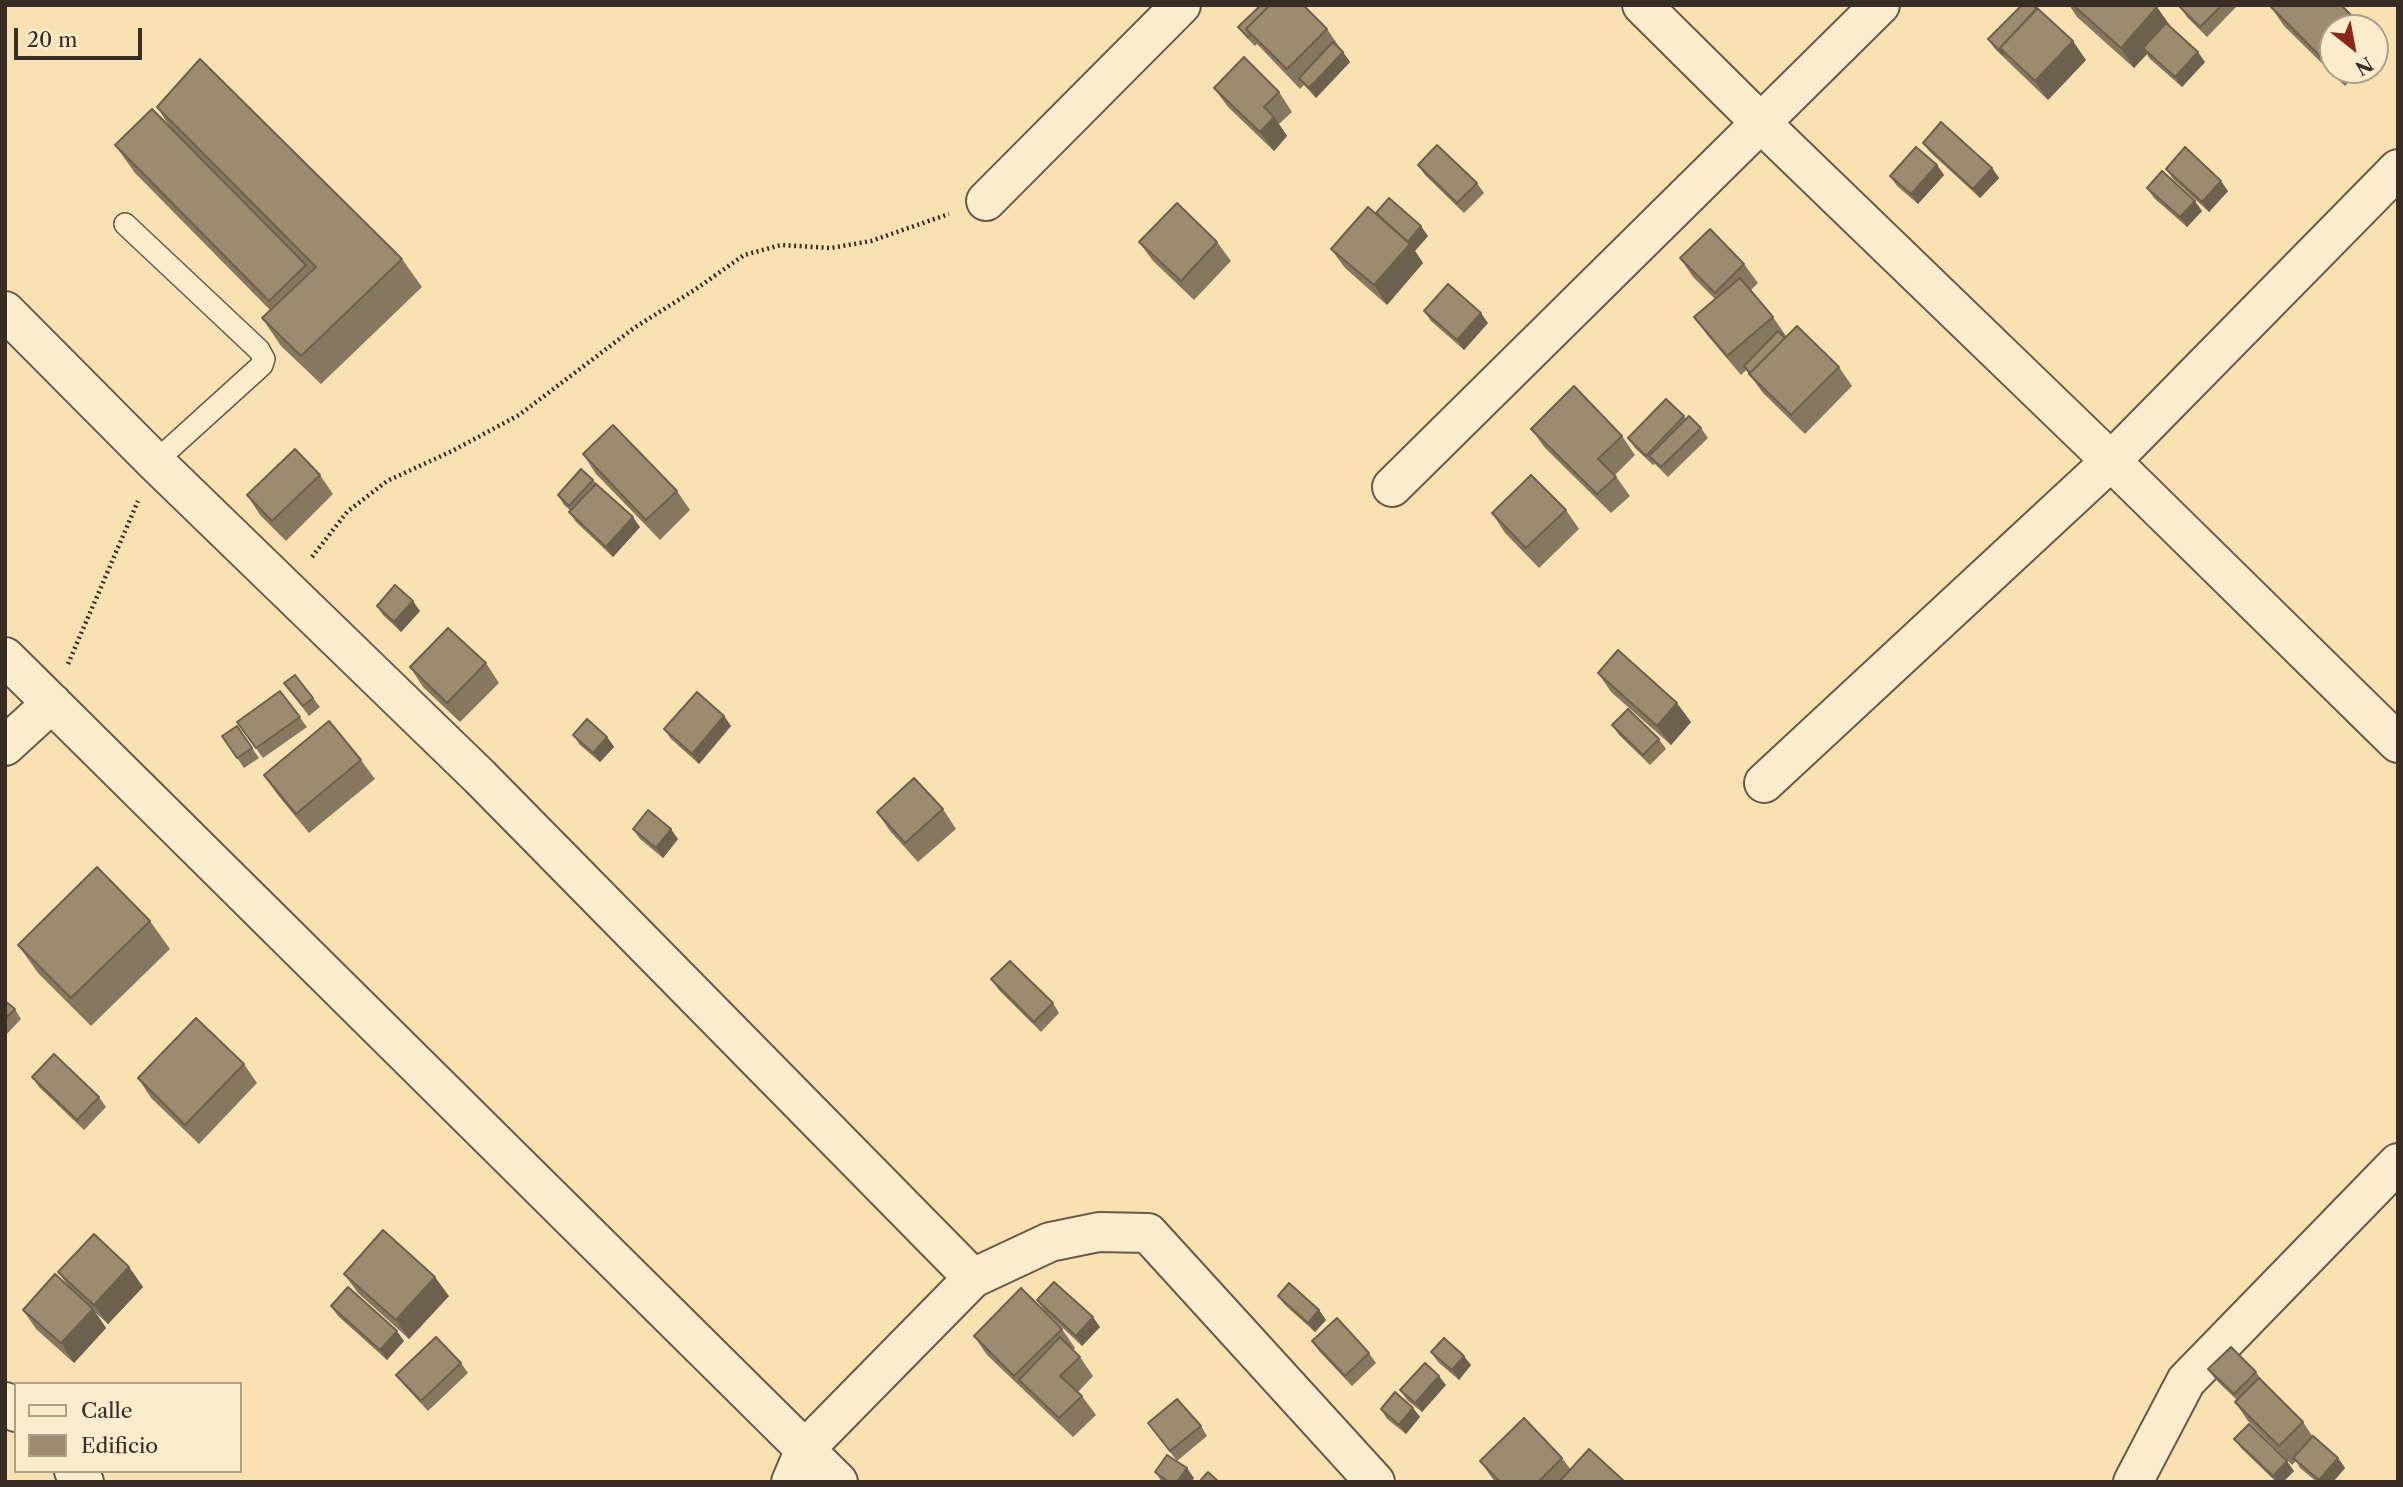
<!DOCTYPE html>
<style>
body{margin:0}
#map{position:relative;width:2403px;height:1487px;overflow:hidden;background:#f9e1b2;font-family:"Libre Caslon Text",serif}
canvas{display:block}
.frame{position:absolute;inset:0;border:7px solid #382d24;pointer-events:none}
.legend{position:absolute;left:14px;top:1382px;width:228px;height:91px;box-sizing:border-box;background:#fbeccd;border:2px solid #ada089;margin:0;padding:9px 12px;list-style:none;font-size:21px;color:#382d24}
.legend li{display:flex;align-items:center;gap:14px;height:35px}
.legend b{width:35px;border:2px solid #ada089}
.north{position:absolute;left:2319px;top:14px;width:70px;height:70px;box-sizing:border-box;background:#fbeccd;border:2px solid #ada089;border-radius:50%;rotate:149deg;font-size:19px;font-weight:700;line-height:28px;text-align:center;color:#382d24}
.north::after{content:'';display:block;margin:auto;width:24px;height:32px;background:#8f2418;clip-path:polygon(50% 0,100% 100%,50% 72%,0 100%)}
.scale{position:absolute;left:14px;top:28px;width:128px;height:32px;box-sizing:border-box;border:4px solid #382d24;border-top:0;padding-left:9px;font-size:21px;line-height:24px;white-space:nowrap;color:#382d24;-webkit-text-stroke:5px #fbeccd;paint-order:stroke}
</style>
<div id="map">
<canvas width="2403" height="1487"></canvas>
<div class="frame"></div>
<ul class="legend">
<li><b style="height:9px;background:#fbeccd"></b>Calle</li>
<li><b style="height:19px;background:#9c8b6e"></b>Edificio</li>
</ul>
<div class="north">N</div>
<div class="scale">20 m</div>
</div>
<script>
const ctx = document.querySelector('canvas').getContext('2d');
ctx.lineJoin = 'round';
function poly(rows) {
  const path = new Path2D();
  for (const r of rows) {
    path.moveTo(r[0], r[1]);
    for (let i = 2; i < r.length; i += 2) path.lineTo(r[i], r[i + 1]);
  }
  return path;
}
function strokePath(path, color, width, dash) {
  ctx.strokeStyle = color;
  ctx.lineWidth = width;
  ctx.lineCap = dash ? 'butt' : 'round';
  ctx.setLineDash(dash || []);
  ctx.stroke(path);
}
function fill(path, color) {
  ctx.fillStyle = color;
  ctx.fill(path, 'evenodd');
}
const lane = poly([
 [125,224,259,350,264,359,262,365,155,462]
]);
const street = poly([
 [1642,5,1762,124,2111,461,2398,743],
 [986,201,1181,5],
 [5,311,155,462,480,777,973,1278],
 [1392,487,1880,5],
 [5,657,838,1482],
 [5,746,52,703],
 [1764,783,2111,461,2398,169],
 [5,1402,16,1412],
 [74,1471,84,1482],
 [791,1482,805,1449,973,1278,1050,1242,1099,1232,1148,1233,1375,1482],
 [2133,1482,2186,1381,2398,1163]
]);
strokePath(lane, '#685a48', 24);
strokePath(street, '#685a48', 42);
strokePath(poly([
 [312,557,347,512,387,481,452,451,519,415,634,328,696,289,744,255,781,245,831,248,871,241,949,214],
 [68,664,138,501]
]), '#382d24', 4.5, [2, 3.5]);
strokePath(lane, '#fbeccd', 21);
strokePath(street, '#fbeccd', 38);
fill(poly([
 [2069,5,2155,5,2171,27,2205,62,2182,87,2149,58,2147,54,2134,68,2077,17],
 [2182,5,2238,5,2207,37,2187,17,2180,7],
 [2271,7,2333,28,2333,70,2361,70,2345,86,2284,26],
 [1238,27,1327,29,1340,48,1340,49,1350,62,1316,98,1304,85,1300,89,1257,44,1255,46,1245,36],
 [1988,39,2086,60,2048,100,1995,49],
 [2375,43,2381,50,2375,56],
 [1214,88,1279,92,1292,112,1279,124,1287,136,1274,151,1228,107],
 [157,107,402,259,422,287,321,384,281,346,262,318,270,310,135,173,115,145,170,127],
 [1923,143,1992,168,1999,178,1980,198,1930,152],
 [1418,165,1477,183,1484,193,1464,213,1425,175],
 [1937,165,1944,175,1918,204,1897,186,1890,176],
 [2166,169,2228,191,2209,212,2173,179],
 [2147,188,2202,211,2187,227,2154,198],
 [1377,215,1428,236,1415,251,1423,263,1387,305,1345,268,1331,249],
 [1139,242,1217,242,1231,261,1194,300,1153,261],
 [1680,258,1744,264,1758,283,1750,291,1773,317,1786,336,1839,367,1852,386,1805,434,1763,393,1746,370,1741,375,1708,336,1694,317,1715,299,1693,277],
 [1424,311,1488,323,1464,350,1431,321],
 [1684,416,1686,419,1701,428,1708,438,1668,477,1655,464,1653,465,1635,448,1628,438],
 [1531,429,1622,436,1635,455,1615,475,1630,496,1611,513,1545,448],
 [583,454,677,491,690,510,660,540,596,474],
 [320,475,333,494,286,541,260,515,247,495],
 [593,480,640,527,613,557,576,522,569,512,571,511,564,505,558,495],
 [1566,510,1579,529,1539,568,1505,533,1492,513],
 [377,606,420,611,401,632,383,615],
 [486,663,499,683,460,722,423,687,410,667],
 [1598,673,1691,722,1671,745,1611,692],
 [284,683,313,698,320,707,309,716],
 [280,691,307,727,263,758,237,722],
 [724,716,731,726,699,764,671,739,664,729],
 [1612,725,1659,739,1666,749,1650,765,1619,735],
 [237,726,259,758,244,768,222,736],
 [573,735,607,737,614,747,600,762,580,745],
 [361,760,375,779,309,833,277,794,264,775],
 [943,809,956,829,918,862,890,831,877,812],
 [633,829,678,839,663,858,640,839],
 [150,921,170,949,91,1026,38,973,18,945],
 [991,979,1053,1003,1059,1013,1041,1032,998,989],
 [5,1001,15,1009,21,1019,5,1036],
 [244,1064,257,1083,199,1144,151,1098,138,1078],
 [32,1077,99,1097,106,1107,84,1130,39,1087],
 [129,1267,143,1287,108,1324,96,1313,106,1328,74,1363,36,1329,23,1310,70,1288,58,1272],
 [344,1274,449,1296,409,1339,358,1293],
 [1278,1296,1319,1310,1326,1320,1315,1332,1285,1305],
 [1037,1300,1100,1327,1082,1346,1044,1310],
 [331,1306,404,1341,387,1360,338,1316],
 [1062,1329,1075,1348,1073,1350,1080,1357,1093,1376,1078,1392,1082,1396,1096,1415,1073,1437,987,1355,974,1336],
 [1312,1341,1369,1353,1376,1363,1352,1386,1319,1351],
 [1431,1352,1471,1365,1459,1380,1438,1362],
 [461,1363,468,1373,428,1411,403,1384,396,1375],
 [2208,1369,2256,1372,2263,1382,2303,1422,2313,1437,2338,1458,2345,1468,2333,1482,2317,1482,2300,1468,2296,1461,2292,1465,2248,1421,2235,1402,2237,1400,2215,1379],
 [1446,1385,1422,1412,1407,1400,1400,1390],
 [1413,1408,1420,1417,1406,1434,1387,1419,1381,1409],
 [1148,1423,1201,1426,1207,1436,1177,1461],
 [2234,1439,2294,1471,2283,1482,2276,1482,2241,1448],
 [1562,1458,1571,1470,1625,1482,1495,1482,1480,1461],
 [1155,1472,1194,1478,1191,1482,1162,1482]
]), '#86785f');
fill(poly([
 [2157,7,2171,27,2143,48,2147,54,2134,68,2121,48],
 [2073,41,2086,60,2048,100,2035,81],
 [1343,52,1350,62,1316,98,1309,88],
 [2198,52,2205,62,2182,87,2175,77],
 [1274,117,1287,136,1274,151,1260,132],
 [1937,165,1944,175,1918,204,1911,194],
 [1992,168,1999,178,1980,198,1973,189],
 [2221,181,2228,191,2209,212,2202,202],
 [2195,201,2202,211,2187,227,2180,217],
 [1421,226,1428,236,1415,251,1423,263,1387,305,1374,285],
 [1481,313,1488,323,1464,350,1457,340],
 [633,517,640,527,613,557,606,547],
 [413,601,420,611,401,632,394,622],
 [1677,703,1691,722,1671,745,1657,726],
 [724,716,731,726,699,764,692,754],
 [607,737,614,747,600,762,593,753],
 [671,829,678,839,663,858,656,848],
 [129,1267,143,1287,108,1324,94,1305],
 [435,1277,449,1296,409,1339,396,1320],
 [93,1309,106,1328,74,1363,61,1343],
 [1319,1310,1326,1320,1315,1332,1308,1323],
 [1093,1317,1100,1327,1082,1346,1076,1336],
 [397,1331,404,1341,387,1360,380,1350],
 [1464,1356,1471,1365,1459,1380,1452,1370],
 [1439,1376,1446,1385,1422,1412,1415,1403],
 [1413,1408,1420,1417,1406,1434,1399,1425],
 [2338,1458,2345,1468,2333,1482,2320,1482,2319,1480],
 [2287,1461,2294,1471,2283,1482,2277,1482,2273,1476],
 [1187,1468,1194,1478,1191,1482,1177,1482]
]), '#6d614d');
const building = poly([
 [1261,5,1270,5,1246,29,1250,35,1248,37,1238,27,1261,5],
 [1270,5,1303,5,1327,29,1287,69,1246,29,1270,5],
 [2022,5,2033,5,2037,9,2000,48,2003,53,2003,54,1988,39,2022,5],
 [2073,5,2155,5,2157,7,2121,48,2073,5],
 [2182,5,2222,5,2200,27,2180,7,2182,5],
 [2273,5,2341,5,2364,28,2333,28,2333,65,2331,67,2271,7,2273,5],
 [2037,8,2073,41,2035,81,2000,48,2037,8],
 [2166,23,2198,52,2175,77,2143,48,2166,23],
 [1333,42,1343,52,1309,88,1299,78,1333,42],
 [1244,57,1279,92,1264,107,1274,117,1260,132,1214,88,1244,57],
 [200,59,402,259,301,356,262,318,316,267,157,107,200,59],
 [152,109,306,265,269,301,115,145,152,109],
 [1941,122,1992,168,1973,189,1923,143,1941,122],
 [1437,145,1477,183,1457,203,1418,165,1437,145],
 [1916,147,1937,165,1911,194,1890,176,1916,147],
 [2185,147,2221,181,2202,202,2166,169,2185,147],
 [2162,171,2195,201,2180,217,2147,188,2162,171],
 [1389,198,1421,226,1408,242,1376,213,1389,198],
 [1177,203,1217,242,1181,281,1139,242,1177,203],
 [1368,207,1410,244,1374,285,1331,249,1368,207],
 [1710,229,1744,264,1715,293,1680,258,1710,229],
 [1740,278,1773,317,1727,356,1694,317,1740,278],
 [1448,284,1481,313,1457,340,1424,311,1448,284],
 [1797,326,1839,367,1791,415,1749,374,1797,326],
 [1778,331,1785,338,1750,373,1744,366,1778,331],
 [1574,386,1622,436,1598,459,1616,477,1597,494,1531,429,1574,386],
 [1666,399,1684,416,1646,456,1628,438,1666,399],
 [1689,416,1701,428,1661,467,1649,456,1689,416],
 [613,425,677,491,646,520,583,454,613,425],
 [295,449,320,475,272,521,247,495,295,449],
 [581,469,593,480,569,506,558,495,581,469],
 [1531,475,1566,510,1526,548,1492,513,1531,475],
 [596,484,633,517,606,547,569,512,596,484],
 [395,585,413,601,394,622,377,606,395,585],
 [448,628,486,663,447,703,410,667,448,628],
 [1618,650,1677,703,1657,726,1598,673,1618,650],
 [295,675,313,698,303,706,284,683,295,675],
 [280,691,300,717,256,748,237,722,280,691],
 [697,692,724,716,692,754,664,729,697,692],
 [1628,709,1659,739,1643,755,1612,725,1628,709],
 [587,719,607,737,593,753,573,735,587,719],
 [329,721,361,760,296,814,264,775,329,721],
 [237,726,252,748,237,758,222,736,237,726],
 [914,778,943,809,905,843,877,812,914,778],
 [648,810,671,829,656,848,633,829,648,810],
 [97,867,150,921,71,998,18,945,97,867],
 [1010,961,1053,1003,1034,1022,991,979,1010,961],
 [5,1001,15,1009,5,1019,5,1001],
 [196,1018,244,1064,185,1125,138,1078,196,1018],
 [54,1054,99,1097,77,1120,32,1077,54,1054],
 [383,1230,435,1277,396,1320,344,1274,383,1230],
 [94,1234,129,1267,94,1305,58,1272,94,1234],
 [55,1274,93,1309,61,1343,23,1310,55,1274],
 [1054,1282,1093,1317,1076,1336,1037,1300,1054,1282],
 [1289,1283,1319,1310,1308,1323,1278,1296,1289,1283],
 [348,1287,397,1331,380,1350,331,1306,348,1287],
 [1021,1288,1062,1329,1014,1376,974,1336,1021,1288],
 [1337,1318,1369,1353,1345,1376,1312,1341,1337,1318],
 [436,1337,461,1363,421,1401,396,1375,436,1337],
 [1060,1337,1080,1357,1060,1376,1082,1396,1059,1418,1019,1380,1060,1337],
 [1444,1338,1464,1356,1452,1370,1431,1352,1444,1338],
 [2231,1347,2256,1372,2234,1394,2208,1369,2231,1347],
 [1425,1363,1439,1376,1415,1403,1400,1390,1425,1363],
 [2259,1378,2303,1422,2279,1446,2235,1402,2259,1378],
 [1395,1392,1413,1408,1399,1425,1381,1409,1395,1392],
 [1177,1399,1201,1426,1170,1451,1148,1423,1177,1399],
 [1524,1418,1562,1458,1538,1482,1500,1482,1480,1461,1524,1418],
 [2249,1424,2287,1461,2273,1476,2234,1439,2249,1424],
 [2313,1436,2338,1458,2319,1480,2293,1458,2313,1436],
 [1589,1449,1625,1482,1559,1482,1589,1449],
 [1167,1455,1187,1468,1177,1482,1169,1482,1155,1472,1167,1455],
 [1208,1472,1219,1482,1199,1482,1208,1472]
]);
fill(building, '#9c8b6e');
strokePath(building, '#6d614d', 2);
</script>
